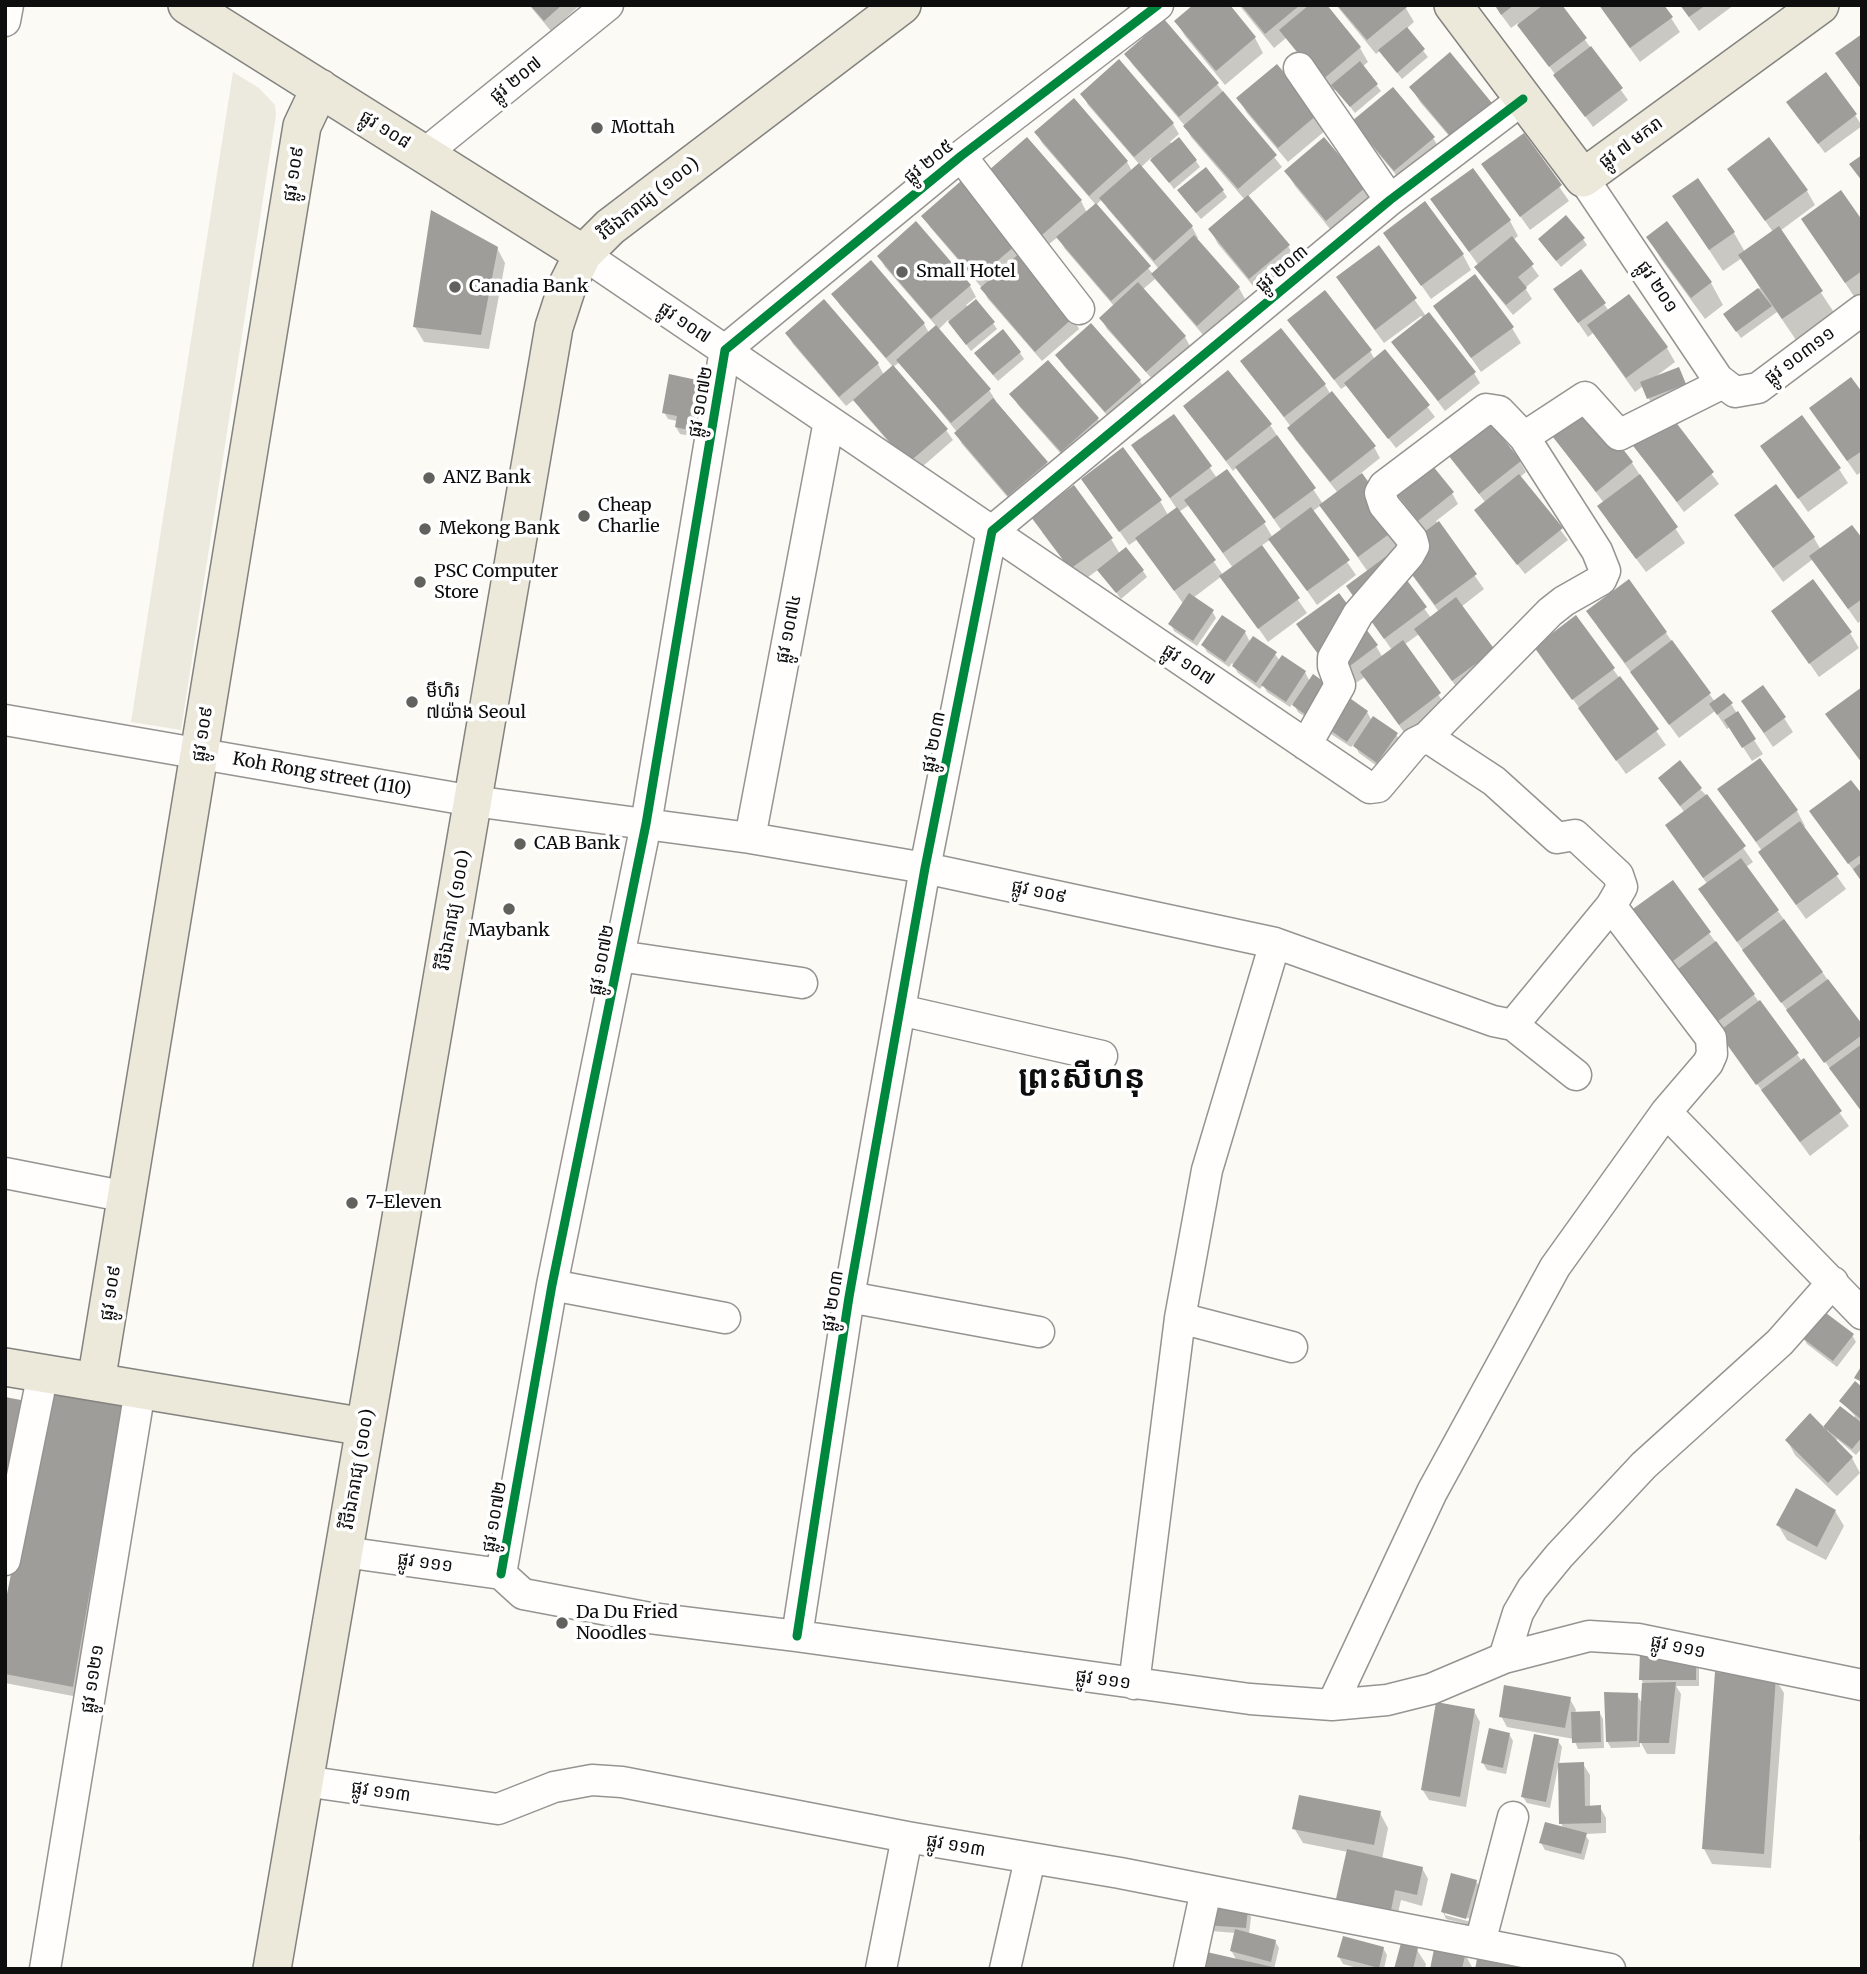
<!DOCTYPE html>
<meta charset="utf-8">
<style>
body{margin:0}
#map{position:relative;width:1867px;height:1974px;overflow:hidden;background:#fcfaf4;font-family:Merriweather,serif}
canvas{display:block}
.frame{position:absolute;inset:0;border:7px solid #0e0e0e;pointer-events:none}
</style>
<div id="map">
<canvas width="1867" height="1974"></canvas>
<div class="frame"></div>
</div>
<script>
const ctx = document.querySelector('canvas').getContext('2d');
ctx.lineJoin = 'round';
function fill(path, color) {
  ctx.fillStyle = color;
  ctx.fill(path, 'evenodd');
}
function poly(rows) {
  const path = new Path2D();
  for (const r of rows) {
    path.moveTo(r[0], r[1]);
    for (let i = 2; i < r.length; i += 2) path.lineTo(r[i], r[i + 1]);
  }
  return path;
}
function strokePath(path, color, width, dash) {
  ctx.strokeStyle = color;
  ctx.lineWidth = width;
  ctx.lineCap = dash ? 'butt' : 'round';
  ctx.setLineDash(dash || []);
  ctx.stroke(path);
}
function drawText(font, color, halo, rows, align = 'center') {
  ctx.font = font + ' Merriweather,"Noto Sans Khmer",serif';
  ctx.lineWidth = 7;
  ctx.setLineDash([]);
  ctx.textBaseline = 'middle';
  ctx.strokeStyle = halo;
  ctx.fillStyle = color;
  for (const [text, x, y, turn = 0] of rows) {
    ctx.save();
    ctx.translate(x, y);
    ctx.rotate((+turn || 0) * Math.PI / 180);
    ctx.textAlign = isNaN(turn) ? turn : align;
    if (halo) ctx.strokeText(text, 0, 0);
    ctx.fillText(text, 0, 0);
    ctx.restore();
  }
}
fill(poly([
 [233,72,259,88,275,105,276,115,181,730,131,722]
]), '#ece9df');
fill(poly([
 [529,5,580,5,551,31],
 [1228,5,1255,38,1263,53,1225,85,1185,36,1176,21],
 [1239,5,1306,5,1360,48,1368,62,1362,67,1381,91,1355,113,1336,89,1330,94,1286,38,1274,48],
 [1336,5,1404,5,1414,22,1406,29,1428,57,1402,79,1380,51,1376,54],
 [1494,5,1560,5,1628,100,1593,127,1518,23,1511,28],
 [1599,5,1671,18,1680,32,1640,62],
 [1680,5,1734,5,1699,31],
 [1126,54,1217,84,1282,167,1247,197,1288,246,1297,261,1259,293,1218,244,1210,229,1245,200,1191,137,1185,126,1133,65],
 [1276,66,1326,130,1288,162,1247,113,1238,98],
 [1411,87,1490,104,1499,118,1461,150,1420,102],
 [1082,94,1173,124,1179,134,1170,142,1196,161,1200,167,1174,189,1151,158,1140,168,1192,227,1198,238,1196,240,1239,288,1245,299,1204,336,1155,279,1142,290,1185,337,1191,348,1154,381,1107,329,1101,318,1114,306,1065,249,1058,237,1049,244,996,182,1081,201,1087,213,1096,205,1042,143,1036,132,1074,100,1127,162,1132,171,1140,165,1088,105],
 [1102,199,1108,209,1159,269,1153,274,1096,205],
 [1795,113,1855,115,1862,126,1825,153],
 [1354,121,1433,138,1442,152,1404,184,1363,136],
 [1523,135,1569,201,1530,230,1484,165],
 [1729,169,1807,191,1815,205,1780,231,1835,314,1796,340,1777,312,1741,338,1725,315,1760,288,1742,258,1723,271,1674,197,1734,233,1745,252,1773,232],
 [1472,170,1510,221,1518,236,1513,240,1539,276,1525,288,1532,299,1513,315,1483,278,1477,267,1479,266,1432,200],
 [1286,171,1365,188,1373,203,1335,235,1295,186],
 [961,184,1073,318,1079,329,1042,361,988,299,982,288,930,227,924,216],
 [1223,191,1227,197,1201,219,1183,197],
 [1803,219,1862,223,1862,302,1859,304],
 [1385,233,1463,255,1471,270,1431,299],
 [1648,237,1711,283,1723,305,1705,319,1661,259],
 [1583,239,1587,245,1561,267,1544,246],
 [497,248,505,263,489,349,424,342,415,327],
 [1378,248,1426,316,1474,373,1480,383,1445,411,1393,342,1423,318,1421,316,1384,343,1347,292],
 [879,256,970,286,976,297,966,305,993,323,997,329,971,351,948,320,938,330,989,390,996,401,994,402,1046,463,1052,473,1015,506,962,444,956,433,957,432,900,362,893,367,840,305,834,295,871,262,924,324,929,333,937,327,885,267],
 [1556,290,1604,304,1609,311,1667,348,1675,362,1655,377,1682,376,1688,391,1652,405,1643,386,1635,392,1593,333,1588,337],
 [1435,306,1512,328,1521,343,1481,372],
 [1289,320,1370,351,1375,360,1385,351,1435,417,1396,448,1347,385,1341,389],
 [787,334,878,364,884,375,946,430,953,440,915,473,862,411,855,399,846,406,793,344],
 [1020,353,1024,359,998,381,980,360],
 [1057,355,1140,381,1146,391,1112,421,1064,366],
 [1242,361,1325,385,1331,395,1374,447,1380,458,1360,474,1407,542,1387,557,1431,618,1439,612,1407,568,1427,532,1392,489,1452,493,1458,504,1436,521,1484,589,1461,607,1493,651,1462,695,1419,634,1404,645,1448,709,1408,738,1365,677,1345,690,1307,639,1376,646,1383,658,1392,650,1348,587,1368,572,1321,505,1312,512,1356,575,1317,605,1271,539,1261,546,1307,613,1268,642,1222,576,1193,598,1212,611,1216,618,1197,646,1174,631,1171,624,1184,605,1138,539,1129,545,1083,479,1160,501,1168,515,1177,509,1134,446,1173,416,1217,478,1264,523,1273,538,1282,531,1237,467,1233,471,1185,407,1270,425,1323,504,1338,493,1295,439,1289,428,1291,427],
 [1189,505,1233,568,1223,575,1179,512],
 [696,381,700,388,691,436,680,434,676,427,677,421,668,419,664,412],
 [1012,394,1098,419,1104,430,1068,462,1018,405],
 [1862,395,1862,471,1857,475,1811,409],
 [1586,405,1632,463,1685,543,1646,572,1608,521,1604,503,1551,433],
 [1667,415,1719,484,1684,512,1632,443],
 [1762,447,1839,469,1848,483,1808,512],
 [1443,449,1520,462,1526,472,1520,477,1568,540,1525,574,1483,521,1476,511,1486,503],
 [1736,516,1814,538,1821,550,1862,541,1862,620,1858,623,1813,559,1783,582],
 [1042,532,1111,539,1120,554,1143,571,1147,577,1121,599,1099,569,1080,583],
 [1773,611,1850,633,1859,648,1819,677],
 [1597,626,1666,633,1715,702,1731,704,1763,754,1752,761,1730,727,1727,729,1715,711,1679,738],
 [1245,632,1250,642,1275,654,1280,661,1305,672,1310,682,1367,712,1372,721,1396,734,1400,741,1381,769,1359,753,1354,744,1351,747,1320,727,1298,712,1293,703,1290,707,1267,692,1263,685,1260,689,1238,673,1232,663,1229,667,1207,652,1203,645],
 [1536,647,1613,669,1666,745,1626,774],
 [1743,702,1784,718,1793,732,1773,747],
 [1759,760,1797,811,1805,826,1803,828,1846,889,1806,919,1769,867,1760,853,1762,851,1720,790],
 [1660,779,1700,789,1707,796,1753,862,1746,867,1862,1027,1862,1112,1709,904,1701,890,1708,885,1667,826,1685,813],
 [1862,797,1862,882,1811,812],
 [1672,882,1849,1126,1810,1156,1641,926],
 [1852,1335,1856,1342,1837,1367,1807,1344,1803,1337],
 [51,1387,129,1409,78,1697,5,1683,5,1613],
 [1862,1389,1862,1448,1856,1455,1837,1439,1835,1441,1852,1458,1860,1473,1837,1496,1795,1455,1787,1440,1830,1434,1826,1427,1853,1419,1855,1416,1841,1401],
 [1835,1511,1844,1526,1826,1560,1787,1540,1778,1525],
 [1699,1664,1699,1686,1676,1686,1681,1694,1675,1754,1647,1754,1640,1741,1640,1747,1611,1748,1607,1741,1637,1695,1643,1705,1644,1685,1641,1679],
 [1775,1678,1784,1693,1771,1868,1712,1864,1704,1849],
 [1570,1699,1576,1710,1575,1713,1599,1712,1603,1719,1604,1748,1578,1749,1574,1739,1507,1727,1501,1716],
 [1474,1711,1480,1722,1466,1807,1429,1800,1422,1789],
 [1509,1734,1513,1741,1506,1774,1487,1770,1483,1763],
 [1558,1741,1562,1747,1559,1765,1583,1764,1590,1775,1590,1807,1600,1807,1606,1818,1606,1833,1585,1834,1589,1841,1584,1860,1545,1850,1541,1843,1564,1829,1561,1823,1558,1767,1550,1808,1527,1803,1523,1797],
 [1380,1813,1388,1828,1382,1859,1422,1868,1428,1879,1422,1906,1401,1900,1394,1931,1348,1852,1303,1843,1294,1828],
 [1476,1881,1480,1888,1472,1919,1445,1912,1445,1915,1471,1922,1470,1925,1446,1919,1443,1912],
 [1247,1910,1251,1917,1249,1934,1275,1941,1279,1948,1274,1969,1237,1961,1231,1950,1236,1933,1211,1931,1207,1924],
 [1383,1948,1387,1955,1384,1969,1361,1969,1343,1964,1339,1957],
 [1417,1950,1426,1964,1425,1969,1396,1969],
 [1464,1952,1473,1969,1431,1969]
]), '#0003');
strokePath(poly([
 [1862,1837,1862,1839]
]), '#cbe5f5', 6);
fill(poly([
 [530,5,562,5,544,21],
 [1193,5,1230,5,1256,37,1216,71,1174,21],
 [1241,5,1300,5,1265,34],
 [1309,5,1327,5,1361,47,1321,81,1279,30],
 [1337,5,1406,5,1407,7,1367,40],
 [1495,5,1514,5,1501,15],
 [1543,5,1562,5,1587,38,1549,67,1517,25],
 [1599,5,1664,5,1673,17,1630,48],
 [1680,5,1706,5,1689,17],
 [1164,19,1219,83,1179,117,1124,54],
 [1407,27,1425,49,1397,73,1378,50],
 [1862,34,1862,90,1835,53],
 [1591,46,1623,88,1585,117,1553,75],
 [1450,52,1492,103,1451,137,1409,87],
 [1119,59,1174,123,1134,157,1080,94],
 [1360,61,1378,84,1350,107,1331,85],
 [1277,64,1318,114,1278,148,1236,98],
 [1826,72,1857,114,1818,144,1786,102],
 [1393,87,1435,137,1394,171,1352,121],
 [1223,91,1277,155,1238,189,1183,126],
 [1074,98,1128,161,1089,196,1034,132],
 [1524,133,1562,185,1520,217,1481,164],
 [1027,137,1082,200,1042,235,988,171],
 [1179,137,1197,160,1169,183,1150,160],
 [1324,137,1366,187,1326,221,1284,171],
 [1769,137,1808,190,1765,221,1727,169],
 [1862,155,1862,181,1849,164],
 [1139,163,1193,226,1154,261,1099,198],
 [1206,167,1224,190,1196,213,1177,190],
 [1473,168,1511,220,1469,252,1430,199],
 [1698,178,1735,232,1709,250,1672,196],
 [961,181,1016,245,976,279,921,216],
 [1841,190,1862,220,1862,271,1845,283,1801,219],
 [1248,195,1290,245,1249,279,1208,229],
 [1425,201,1464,254,1421,286,1383,233],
 [1096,203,1151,266,1111,301,1056,237],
 [431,210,498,247,481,335,413,327],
 [1566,215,1585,238,1556,261,1538,239],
 [916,221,971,285,931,319,877,256],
 [1667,221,1712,282,1691,298,1646,237],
 [1779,226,1823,291,1782,319,1738,255],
 [1194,235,1240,287,1197,326,1151,274],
 [1512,236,1534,264,1518,277,1527,288,1506,305,1474,267],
 [1379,245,1417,298,1375,330,1336,277],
 [1020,253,1074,317,1035,352,980,288],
 [871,260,925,323,886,358,831,294],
 [1581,269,1606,303,1578,323,1553,289],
 [1475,274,1514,327,1471,358,1433,306],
 [1138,282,1186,336,1146,372,1099,318],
 [1758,288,1772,306,1736,332,1723,314],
 [1325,290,1372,350,1334,380,1287,320],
 [1629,294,1668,347,1626,378,1587,325],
 [824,299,879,363,839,397,785,333],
 [976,299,995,322,966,345,948,322],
 [1429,312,1476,372,1438,401,1391,342],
 [1091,323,1141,380,1105,412,1055,355],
 [936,325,991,389,951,423,896,360],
 [1281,328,1326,384,1284,417,1240,361],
 [1003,329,1021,352,993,375,974,353],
 [1385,349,1430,405,1388,439,1344,383],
 [1048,360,1099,418,1061,452,1009,394],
 [893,365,948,429,908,463,853,400],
 [1679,367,1686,384,1647,399,1640,382],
 [1228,370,1272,424,1226,461,1183,406],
 [669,374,697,380,688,430,675,427,677,416,662,413],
 [1851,377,1862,392,1862,451,1847,461,1809,408],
 [1332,391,1376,446,1330,482,1287,428],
 [993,398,1048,462,1008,496,954,433],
 [1587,403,1633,462,1596,492,1549,432],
 [1477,405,1521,461,1479,494,1435,438],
 [1668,412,1714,472,1677,502,1630,442],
 [1174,414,1212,466,1170,498,1131,445],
 [1802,415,1841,468,1798,499,1760,446],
 [1277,435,1316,488,1274,519,1235,467],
 [1123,447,1162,500,1119,532,1081,479],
 [1419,449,1454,492,1418,521,1383,477],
 [1227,469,1266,522,1223,553,1184,500],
 [1362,473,1400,526,1358,557,1319,505],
 [1519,474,1563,528,1517,565,1474,510],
 [1640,474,1678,527,1636,559,1597,506],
 [1776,484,1815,537,1773,568,1734,515],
 [1074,485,1113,538,1070,569,1031,517],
 [1177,507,1216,560,1174,591,1135,538],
 [1311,507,1350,560,1307,591,1268,539],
 [1439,521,1477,574,1435,605,1396,553],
 [1852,525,1862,538,1862,599,1848,609,1809,556],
 [1262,545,1300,598,1258,629,1219,576],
 [1126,547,1144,570,1116,593,1097,570],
 [1388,555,1427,607,1384,639,1346,586],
 [1629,579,1667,632,1625,663,1586,611],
 [1813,579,1852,632,1809,664,1771,611],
 [1189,593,1214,610,1193,641,1168,624],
 [1339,593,1378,645,1335,677,1296,624],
 [1456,597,1495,650,1452,681,1414,629],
 [1222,615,1246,631,1225,662,1201,645],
 [1576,615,1615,668,1572,700,1534,647],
 [1253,636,1277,652,1256,683,1232,666],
 [1403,640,1441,693,1399,725,1360,672],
 [1672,640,1711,693,1669,725,1630,672],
 [1282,655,1306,671,1286,702,1261,685],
 [1313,674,1337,691,1316,722,1292,705],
 [1620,676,1659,729,1616,761,1578,708],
 [1763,685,1786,717,1764,733,1741,701],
 [1862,687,1862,763,1825,714],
 [1724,693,1733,703,1717,715,1709,704],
 [1344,694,1368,711,1347,742,1323,725],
 [1738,711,1756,739,1742,748,1724,720],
 [1373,716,1398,733,1377,763,1353,746],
 [1760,758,1798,810,1756,842,1717,789],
 [1680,760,1702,788,1680,806,1658,778],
 [1851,780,1862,794,1862,854,1848,864,1809,811],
 [1707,794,1746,846,1703,878,1665,825],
 [1800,821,1839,874,1796,905,1758,852],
 [1741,858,1779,910,1737,942,1698,889],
 [1862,862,1862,882,1853,869],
 [1673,880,1711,932,1669,964,1630,911],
 [1784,919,1823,972,1781,1003,1742,950],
 [1716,941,1755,994,1713,1025,1674,972],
 [1828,979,1862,1024,1862,1035,1824,1063,1786,1010],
 [1760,1000,1799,1053,1756,1085,1718,1032],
 [1862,1044,1862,1112,1829,1068],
 [1804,1058,1842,1111,1800,1142,1761,1090],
 [1822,1310,1854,1334,1833,1361,1801,1337],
 [1862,1365,1862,1382,1854,1378],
 [1855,1381,1862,1387,1862,1420,1839,1401],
 [49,1384,124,1397,73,1687,5,1674,5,1604],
 [5,1397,26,1401,5,1494],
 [1840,1406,1862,1423,1862,1437,1852,1449,1823,1427],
 [1810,1413,1853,1457,1828,1483,1785,1440],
 [1796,1488,1836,1510,1817,1547,1776,1525],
 [1640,1652,1696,1655,1696,1680,1639,1680],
 [1715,1672,1776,1676,1764,1854,1702,1849],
 [1676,1682,1669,1743,1639,1743,1642,1683],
 [1504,1685,1571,1697,1565,1728,1499,1717],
 [1604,1692,1638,1693,1637,1741,1606,1742],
 [1436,1702,1475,1709,1460,1797,1421,1790],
 [1600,1711,1601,1742,1572,1743,1571,1712],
 [1489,1728,1510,1733,1503,1768,1481,1763],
 [1534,1734,1559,1739,1546,1802,1521,1797],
 [1584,1762,1585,1806,1601,1805,1601,1823,1559,1824,1558,1763],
 [1299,1795,1381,1811,1374,1845,1292,1829],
 [1545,1822,1587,1833,1581,1854,1539,1843],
 [1347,1849,1423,1867,1417,1895,1395,1890,1389,1921,1334,1908],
 [1451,1873,1477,1880,1466,1919,1441,1912],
 [1210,1900,1248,1908,1246,1928,1205,1925],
 [1235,1929,1276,1940,1271,1962,1230,1951],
 [1343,1936,1384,1947,1379,1968,1337,1957],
 [1401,1943,1418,1948,1413,1969,1394,1969],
 [1435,1944,1466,1951,1462,1969,1430,1969],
 [1198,1950,1277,1968,1277,1969,1194,1969],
 [1478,1954,1520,1965,1519,1969,1475,1969]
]), '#9f9d99');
const minor = poly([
 [5,21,8,5],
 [1299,68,1390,200],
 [424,154,608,5],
 [961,156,1079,309],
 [1583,178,1718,379,1735,392,1758,388,1862,310],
 [583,254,1370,788,1378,787,1415,743,1427,737,1494,781,1557,838,1575,835,1618,875,1622,887,1611,906,1513,1025],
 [1524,437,1585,397,1619,435,1723,383],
 [5,720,473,801,750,838,925,868,1275,943,1493,1021,1513,1025,1576,1075],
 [1306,745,1340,685,1333,666,1333,658,1358,614,1409,555,1414,546,1412,539,1384,505,1380,493,1384,486,1486,409,1499,411,1524,437,1597,551,1605,571,1601,580,1564,601,1550,612,1427,737],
 [750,838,829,421],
 [619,956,802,983],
 [900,1010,1102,1056],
 [1666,1112,1862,1314],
 [5,1173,127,1197],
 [552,1285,725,1318],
 [849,1297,1039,1332],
 [1180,1318,1292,1347],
 [344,1552,501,1574,523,1594,650,1618,797,1636,1250,1699,1332,1705,1387,1700,1431,1689,1504,1658,1589,1636,1638,1639,1862,1685],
 [5,1560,43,1373],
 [501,1574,552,1285,646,824,725,350,961,156,1158,5],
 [797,1636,849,1297,925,868,992,531,1390,200,1523,99],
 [1504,1658,1518,1613,1532,1589,1559,1556,1644,1465,1780,1342,1833,1282],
 [1134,1684,1180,1318,1207,1170,1275,943],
 [1332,1705,1432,1492,1555,1267,1666,1112,1708,1063,1712,1054,1711,1038,1611,906],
 [304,1781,498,1809,554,1787,592,1780,622,1782,907,1837,1120,1873,1610,1969],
 [1480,1943,1513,1817],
 [45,1969,140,1390],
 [881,1969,907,1837],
 [1005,1969,1030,1859],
 [1189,1969,1206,1890]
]);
const major = poly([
 [187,5,583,254],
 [1453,5,1583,178,1820,5],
 [5,1367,365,1427],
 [96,1382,302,126,320,88],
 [272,1969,554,327,568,284,583,254,610,227,902,5]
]);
strokePath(minor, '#959492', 33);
strokePath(major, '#82827f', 40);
strokePath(minor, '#fffefd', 30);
strokePath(major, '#ece8da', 37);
strokePath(poly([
 [501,1574,552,1285,646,824,725,350,961,156,1158,5],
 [797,1636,849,1297,925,868,992,531,1390,200,1523,99]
]), '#00873e', 9);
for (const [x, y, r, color] of [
 [597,128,7,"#61615e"],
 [902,272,7,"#61615e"],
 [455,287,7,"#61615e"],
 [429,478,7,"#61615e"],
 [584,516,7,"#61615e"],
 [425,529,7,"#61615e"],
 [420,582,7,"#61615e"],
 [412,702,7,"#61615e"],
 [520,844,7,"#61615e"],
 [509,909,7,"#61615e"],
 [352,1203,7,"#61615e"],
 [562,1623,7,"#61615e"]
]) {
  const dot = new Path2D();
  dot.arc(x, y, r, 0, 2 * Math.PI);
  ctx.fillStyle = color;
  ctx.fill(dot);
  strokePath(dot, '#fff', 2.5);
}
drawText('18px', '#0e0e0e', '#fff', [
 ["ផ្លូវ ២០៧",516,80,-39],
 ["ផ្លូវ ១០៨",385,130,32],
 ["ផ្លូវ ៧ មករា",1631,143,-36],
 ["ផ្លូវ ២០៥",929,162,-39],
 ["ផ្លូវ ១០៩",294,174,-81],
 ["វិថីឯករាជ្យ (១០០)",649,199,-38],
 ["ផ្លូវ ២០៣",1282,269,-40],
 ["ផ្លូវ ២០១",1657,287,56],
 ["ផ្លូវ ១០៧",684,323,34],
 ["ផ្លូវ ១០៣១១",1800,356,-37],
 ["ផ្លូវ ១០៧២",701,402,-80],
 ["ផ្លូវ ១០៧៤",789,629,-79],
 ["ផ្លូវ ១០៧",1188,665,34],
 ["ផ្លូវ ១០៩",203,734,-81],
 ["ផ្លូវ ២០៣",934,742,-79],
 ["Koh Rong street (110)",322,775,10],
 ["ផ្លូវ ១០៩",1039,892,12],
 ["វិថីឯករាជ្យ (១០០)",454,910,-80],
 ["ផ្លូវ ១០៧២",602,960,-79],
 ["ផ្លូវ ១០៩",111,1293,-81],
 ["ផ្លូវ ២០៣",833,1301,-81],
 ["វិថីឯករាជ្យ (១០០)",358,1469,-80],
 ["ផ្លូវ ១០៧២",495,1517,-80],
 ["ផ្លូវ ១១១",425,1563,8],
 ["ផ្លូវ ១១១",1678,1647,12],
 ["ផ្លូវ ១១២១",93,1679,-81],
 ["ផ្លូវ ១១១",1103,1680,8],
 ["ផ្លូវ ១១៣",381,1792,8],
 ["ផ្លូវ ១១៣",956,1846,10]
]);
drawText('18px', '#0e0e0e', '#fff', [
 ["Mottah",611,128],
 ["Small Hotel",916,272],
 ["Canadia Bank",469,287],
 ["ANZ Bank",443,478],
 ["Cheap",598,506],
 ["Charlie",598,527],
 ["Mekong Bank",439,529],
 ["PSC Computer",434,572],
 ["Store",434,593],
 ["មីហិរ",426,692],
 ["៧យ៉ាង Seoul",426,713],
 ["CAB Bank",534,844],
 ["Maybank",509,931,"center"],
 ["7-Eleven",366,1203],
 ["Da Du Fried",576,1613],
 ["Noodles",576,1634]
], 'left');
drawText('bold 32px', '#0e0e0e', '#fff', [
 ["ព្រះសីហនុ",1082,1079]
]);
</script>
